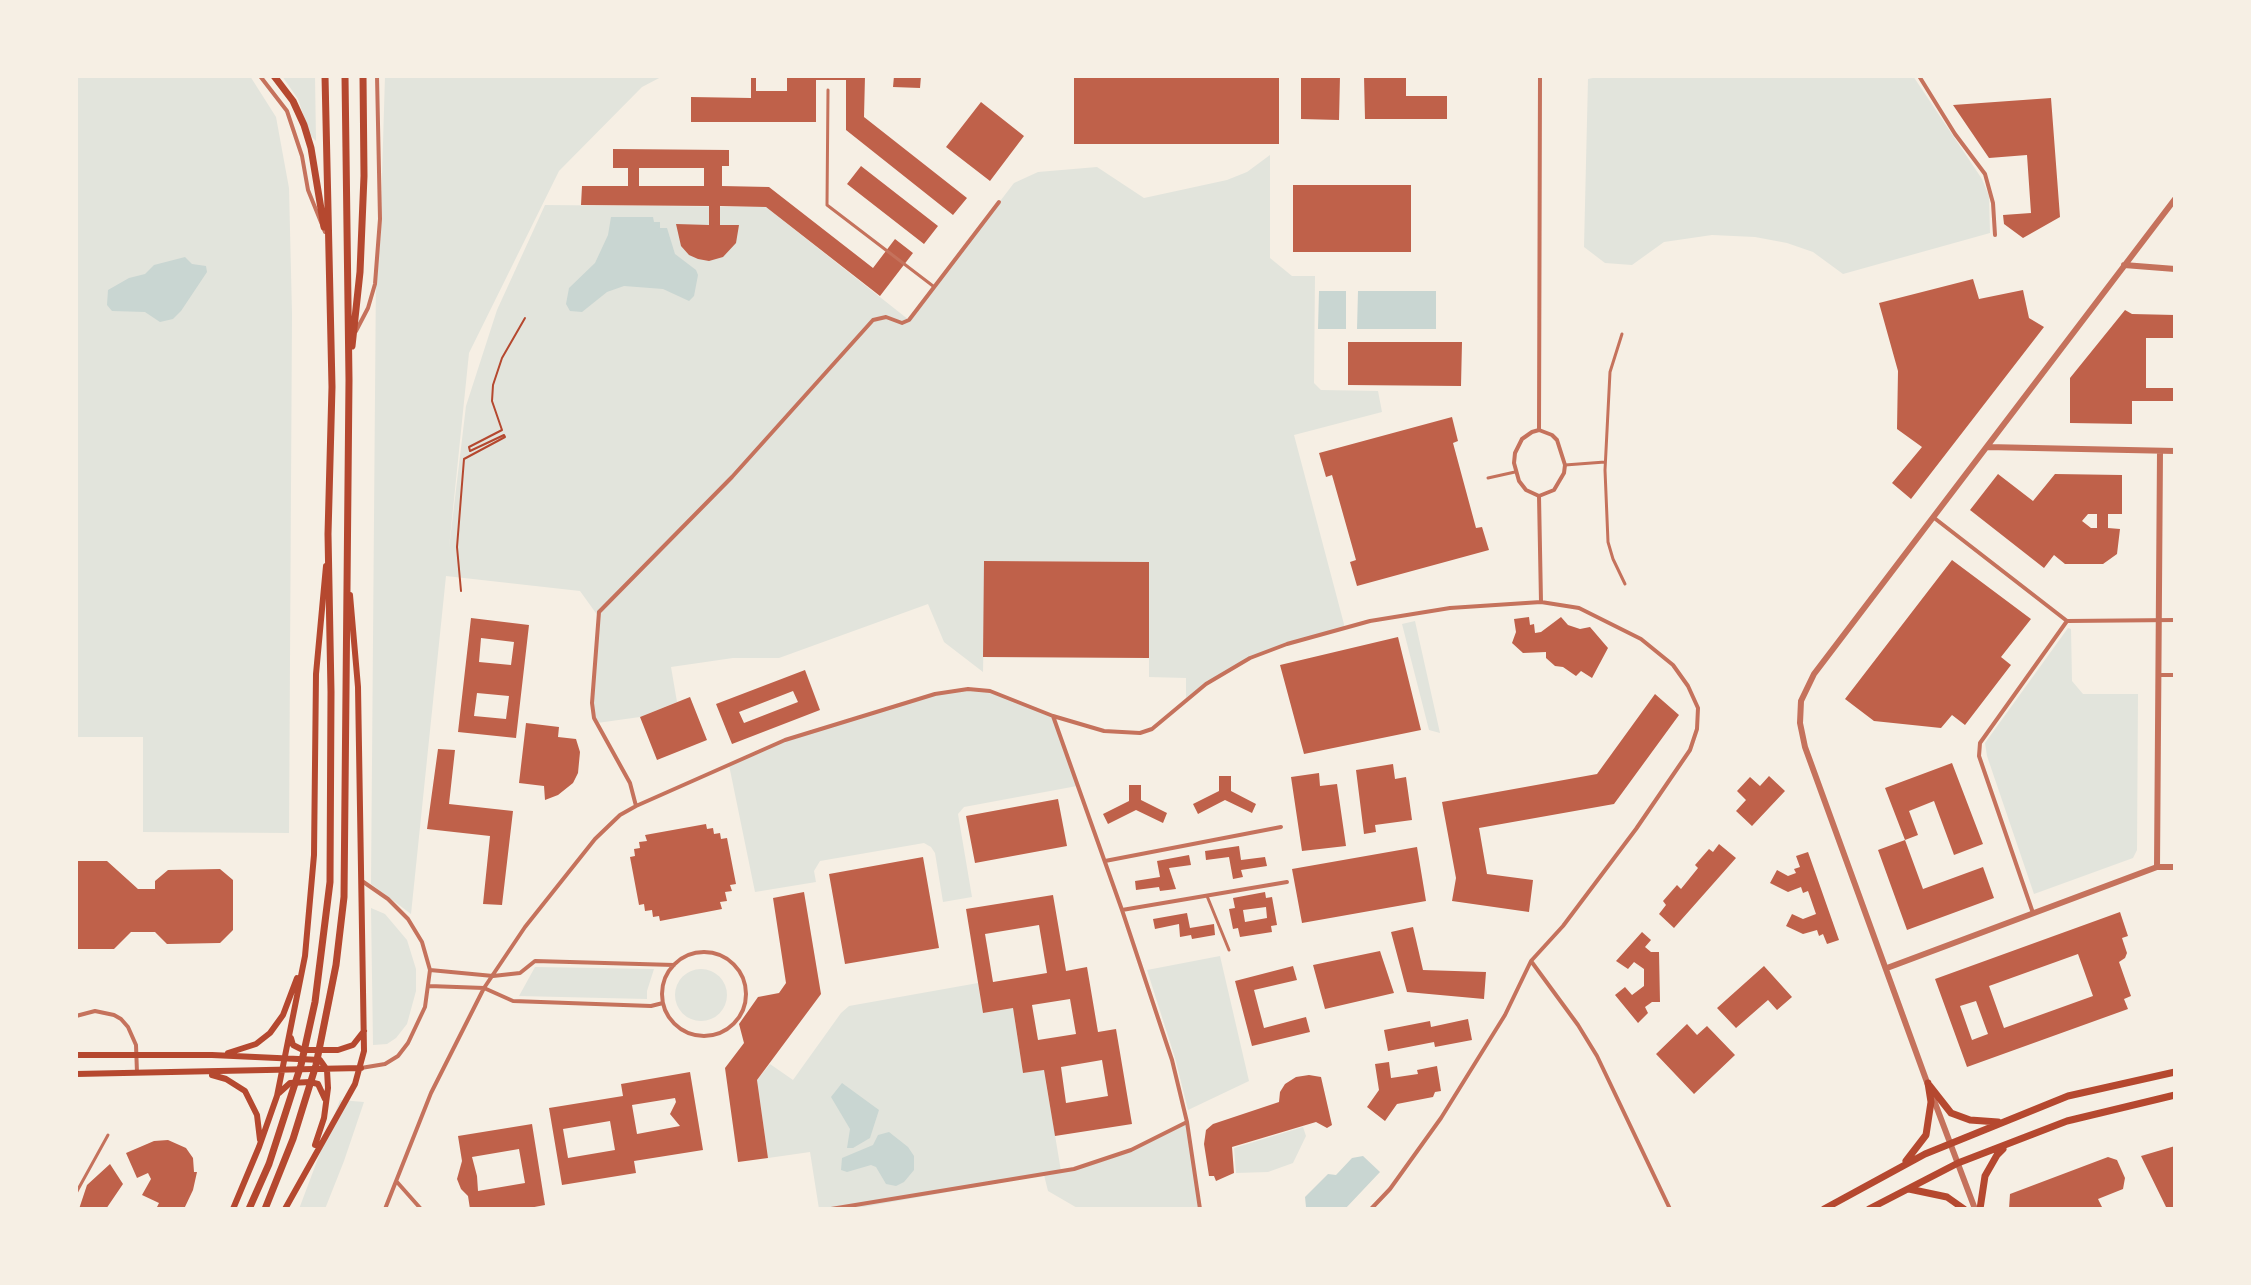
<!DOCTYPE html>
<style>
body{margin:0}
#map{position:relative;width:2251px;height:1285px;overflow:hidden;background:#f6efe4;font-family:Roboto,sans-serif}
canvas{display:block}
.frame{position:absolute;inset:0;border:78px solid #f6efe4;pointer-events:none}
</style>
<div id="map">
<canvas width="2251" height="1285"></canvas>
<div class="frame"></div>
</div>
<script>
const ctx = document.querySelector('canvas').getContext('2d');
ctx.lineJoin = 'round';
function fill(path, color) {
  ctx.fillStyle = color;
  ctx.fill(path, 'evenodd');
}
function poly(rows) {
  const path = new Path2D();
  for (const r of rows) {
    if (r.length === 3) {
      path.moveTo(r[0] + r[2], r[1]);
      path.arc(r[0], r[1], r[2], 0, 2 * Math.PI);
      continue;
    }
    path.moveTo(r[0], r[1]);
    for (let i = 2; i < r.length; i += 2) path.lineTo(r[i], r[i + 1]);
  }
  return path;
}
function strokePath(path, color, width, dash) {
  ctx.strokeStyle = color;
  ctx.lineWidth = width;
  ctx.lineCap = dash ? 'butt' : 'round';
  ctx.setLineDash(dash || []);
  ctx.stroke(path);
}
fill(poly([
 [76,76,250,76,276,117,289,188,292,314,289,833,143,832,143,737,76,737],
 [282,76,315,76,316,141,310,135,298,99],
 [385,76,663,76,642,87,559,171,469,353,449,548,466,406,497,310,545,205,766,207,909,320,1014,183,1038,172,1097,167,1144,198,1227,180,1247,172,1270,155,1270,258,1292,276,1315,276,1314,383,1321,390,1378,391,1382,412,1294,435,1345,628,1287,644,1250,658,1207,683,1186,700,1186,678,1149,677,1149,562,985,561,983,672,944,642,928,604,779,658,733,658,671,667,677,702,640,717,597,723,592,703,598,616,580,591,446,576,411,914,371,884,376,273,380,244],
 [1602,76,1913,76,1982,179,1989,196,1990,233,1843,274,1813,252,1787,243,1755,237,1712,235,1664,242,1632,265,1605,263,1584,247,1588,79],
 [1415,621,1440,733,1429,730,1402,624],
 [2068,628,2071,629,2072,681,2083,694,2138,694,2137,850,2133,858,2034,894,1987,756,1985,743],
 [950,691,990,691,1053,716,1077,786,964,807,958,814,972,897,943,902,935,853,931,847,924,843,820,861,814,871,816,882,755,892,729,765,785,740],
 [371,908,385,914,407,940,416,969,416,991,407,1024,396,1038,387,1044,373,1045],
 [1220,956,1249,1081,1188,1110,1175,1058,1147,970],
 [535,967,654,969,647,991,647,999,519,996],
 [701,995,26],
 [978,983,983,1013,1013,1008,1023,1073,1044,1070,1061,1171,1110,1159,1187,1122,1200,1209,1079,1209,1048,1191,1044,1175,852,1209,819,1209,810,1152,768,1158,757,1080,770,1064,793,1080,841,1013,849,1006],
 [340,1100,364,1102,344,1161,325,1209,299,1209],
 [1303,1127,1306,1136,1293,1163,1268,1172,1236,1173,1234,1148]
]), '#e2e4dc');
fill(poly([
 [611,217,653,217,654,222,660,222,660,228,667,228,675,254,696,270,698,275,694,296,689,301,663,289,624,286,607,292,582,312,570,311,566,304,569,288,595,263,608,235],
 [185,257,192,264,206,266,207,272,181,311,173,319,160,322,145,312,112,311,107,305,108,290,129,278,145,274,154,265],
 [1319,291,1346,291,1346,329,1318,329],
 [1358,291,1436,291,1436,329,1357,329],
 [842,1083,879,1110,870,1138,853,1148,847,1148,850,1129,831,1097],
 [889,1132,908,1147,914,1156,914,1170,904,1182,896,1186,886,1184,876,1167,871,1165,847,1172,841,1170,842,1158,873,1145,878,1135],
 [1363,1156,1380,1172,1345,1209,1306,1207,1305,1197,1328,1174,1336,1175,1352,1158]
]), '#c9d6d2');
fill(poly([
 [751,76,756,76,756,91,787,91,787,76,865,76,864,117,967,198,953,215,846,130,846,80,816,80,816,122,691,122,691,97,751,98],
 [894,76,921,76,920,88,893,87],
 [1074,76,1279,76,1279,144,1074,144],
 [1301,76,1340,76,1339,120,1301,119],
 [1364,76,1406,76,1406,96,1447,96,1447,119,1365,119],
 [2051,98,2060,217,2023,238,2004,224,2003,215,2031,213,2027,155,1989,158,1953,105],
 [981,102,1024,136,990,181,946,147],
 [613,149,729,150,729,166,722,166,722,186,769,187,873,268,895,239,913,253,880,296,766,207,720,206,720,225,739,225,736,243,723,257,709,261,698,259,689,255,681,246,676,224,709,225,709,206,581,205,582,186,628,186,628,168,613,168],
 [639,168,704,168,704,186,639,186],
 [861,166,938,226,924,244,847,184],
 [1293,185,1411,185,1411,252,1293,252],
 [1973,279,1979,299,2023,290,2029,318,2044,327,1911,499,1892,483,1922,447,1897,429,1898,371,1879,303],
 [2125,310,2132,314,2175,315,2175,338,2146,338,2146,388,2175,388,2175,401,2132,401,2132,424,2070,423,2070,378],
 [1348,342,1462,342,1461,386,1348,385],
 [1452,417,1458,441,1453,443,1476,528,1482,527,1489,550,1357,586,1350,562,1356,560,1332,475,1326,477,1319,453],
 [1998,474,2033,501,2055,474,2122,475,2122,514,2108,514,2108,528,2120,529,2117,554,2103,564,2065,564,2054,555,2044,568,1970,510],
 [2088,514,2097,514,2097,528,2091,528,2082,521],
 [1952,560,2031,619,2001,657,2011,665,1965,725,1952,715,1941,728,1874,721,1845,699],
 [984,561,1149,562,1149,658,983,657],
 [1529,617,1530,625,1534,624,1535,633,1541,632,1561,617,1568,625,1580,629,1590,627,1608,648,1592,678,1581,671,1576,676,1563,667,1555,666,1546,658,1546,652,1523,653,1512,643,1516,632,1514,619],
 [471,618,529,625,516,738,458,732],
 [481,638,514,642,511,665,479,662],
 [477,693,509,696,506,719,474,716],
 [1398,637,1421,730,1304,754,1280,665],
 [805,670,820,710,732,744,716,704],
 [793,691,798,702,744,723,739,712],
 [1655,694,1679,715,1614,804,1479,828,1487,874,1533,880,1529,912,1452,901,1456,878,1442,802,1597,774],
 [690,697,707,740,657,760,640,717],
 [526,723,559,727,558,737,576,739,580,752,578,773,573,783,558,795,545,800,544,786,519,783],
 [438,749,455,750,449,804,513,811,502,905,483,904,490,836,427,829],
 [1952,763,1983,844,1954,855,1934,801,1909,811,1918,835,1905,840,1885,788],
 [1393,764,1395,779,1406,777,1412,820,1375,825,1376,832,1364,834,1356,770],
 [1319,773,1320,786,1337,784,1346,846,1302,851,1291,777],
 [1219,776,1231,776,1231,791,1256,804,1252,813,1225,800,1198,814,1193,804,1219,791],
 [1769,776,1785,791,1752,826,1736,811,1746,800,1737,791,1750,777,1760,786],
 [1129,785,1141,785,1141,800,1167,813,1163,823,1136,810,1108,824,1103,814,1129,801],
 [1058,799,1067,846,975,863,966,816],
 [706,824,707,829,713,828,714,834,720,833,721,839,727,838,736,884,730,885,732,891,725,892,727,901,720,902,722,909,660,921,659,916,653,917,652,910,645,911,644,904,639,905,630,857,635,856,634,849,640,848,639,842,647,841,645,835],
 [1905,840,1923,889,1983,867,1994,898,1907,930,1878,850],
 [1719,844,1736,858,1674,928,1659,914,1666,905,1663,901,1677,885,1681,889,1698,868,1695,865,1709,849,1713,852],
 [1239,846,1241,860,1265,857,1267,866,1241,870,1243,877,1233,879,1229,857,1206,860,1205,851],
 [1417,847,1426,901,1302,923,1292,869],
 [1808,852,1839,940,1827,944,1823,934,1819,936,1817,930,1803,934,1786,926,1792,914,1803,919,1816,914,1808,891,1803,893,1801,887,1788,892,1770,883,1777,870,1788,876,1796,873,1794,869,1800,867,1796,856],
 [1189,855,1191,865,1169,868,1176,889,1160,891,1159,887,1136,890,1135,881,1160,877,1157,861],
 [923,857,939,948,845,964,829,874],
 [78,861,107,861,138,889,155,889,155,881,168,870,220,869,233,880,233,930,220,943,167,944,155,932,131,932,114,949,76,949,76,863],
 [804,892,821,994,757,1080,768,1158,738,1162,725,1068,744,1043,739,1024,758,997,779,993,786,983,773,898],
 [1265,892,1266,898,1272,897,1277,925,1271,926,1272,932,1240,937,1238,928,1233,929,1229,909,1235,908,1233,898],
 [1266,907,1267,918,1245,922,1243,910],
 [1053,895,1066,971,1087,967,1098,1032,1116,1029,1132,1124,1055,1136,1044,1070,1023,1073,1013,1008,983,1013,966,909],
 [1039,925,1047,973,993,982,985,934],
 [1070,999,1076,1034,1038,1040,1032,1005],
 [1102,1060,1108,1096,1066,1103,1061,1067],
 [2120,912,2128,936,2122,938,2127,953,2125,958,2119,962,2131,996,2124,999,2128,1009,1967,1067,1935,979],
 [2078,954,2093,996,2004,1028,1989,986],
 [1976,1001,1988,1034,1972,1040,1960,1006],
 [1187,913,1190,928,1214,924,1215,935,1192,939,1191,935,1180,937,1179,924,1155,929,1153,919],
 [1413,927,1423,970,1486,972,1484,999,1407,992,1391,932],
 [1642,932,1651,940,1645,947,1651,952,1659,952,1660,1002,1652,1002,1645,1007,1648,1013,1638,1023,1615,995,1625,987,1632,995,1644,986,1644,969,1634,962,1628,969,1616,961],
 [1380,951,1394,993,1325,1009,1313,965],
 [1293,966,1297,980,1254,990,1264,1028,1306,1017,1310,1032,1252,1046,1235,981],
 [1764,966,1792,997,1777,1010,1768,1000,1736,1028,1717,1008],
 [1468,1019,1472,1040,1435,1047,1434,1042,1388,1051,1384,1030,1430,1021,1431,1027],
 [1687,1024,1697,1035,1707,1026,1735,1055,1694,1094,1656,1054],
 [1389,1062,1391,1078,1418,1074,1417,1070,1437,1066,1441,1091,1435,1092,1433,1097,1397,1104,1385,1121,1367,1107,1379,1090,1375,1064],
 [690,1072,703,1150,634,1161,636,1173,562,1185,549,1108,623,1096,621,1084],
 [675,1098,676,1102,670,1114,680,1126,637,1134,632,1105],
 [610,1121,615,1150,568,1158,563,1129],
 [1309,1075,1321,1077,1332,1125,1327,1128,1316,1122,1232,1147,1234,1173,1216,1181,1214,1176,1209,1176,1204,1144,1206,1130,1213,1124,1279,1102,1280,1092,1285,1084,1296,1077],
 [532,1124,545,1205,524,1209,470,1209,468,1196,461,1189,457,1179,462,1161,458,1136],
 [519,1149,525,1183,478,1191,477,1176,472,1157],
 [168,1140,186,1148,193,1158,194,1172,197,1172,193,1190,184,1209,156,1209,159,1203,142,1195,151,1179,148,1173,137,1178,126,1153,154,1141],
 [2175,1146,2175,1209,2167,1209,2141,1156],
 [2108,1157,2117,1160,2125,1178,2123,1189,2098,1199,2103,1209,2009,1209,2010,1194],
 [110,1164,123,1184,106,1209,79,1209,87,1185]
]), '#bf614a');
strokePath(poly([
 [461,591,457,547,464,459,505,437,504,435,470,451,469,447,502,430,492,401,493,385,502,358,525,318]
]), '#b5482f', 2);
strokePath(poly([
 [828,90,827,205,933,286],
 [1622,334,1610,372,1605,470,1608,542,1613,559,1625,584],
 [1565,465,1605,462],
 [1488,478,1515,472],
 [1207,896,1229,950],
 [76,1193,108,1135]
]), '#c5725c', 3);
strokePath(poly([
 [260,76,287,111,302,156,308,190,325,232],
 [1919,76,1955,134,1985,174,1993,203,1995,235],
 [356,331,368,308,375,284,380,219,377,76],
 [1539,430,1540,76],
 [1539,430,1552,435,1557,440,1565,465,1564,473,1554,490,1539,496,1526,490,1519,481,1514,463,1515,453,1522,439,1532,432,1539,430],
 [1539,496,1541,602],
 [1933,517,2067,621],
 [2158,675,2175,675],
 [1053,716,1122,910,1172,1060,1187,1122,1200,1209],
 [636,806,630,783,594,718,592,703,599,612,732,477,873,320,886,317,902,323,909,320,999,202],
 [1105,861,1281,827],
 [1122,910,1287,882],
 [2033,913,1979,756,1980,743,2067,621,2175,620],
 [704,994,42],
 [1531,961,1578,1025,1597,1056,1670,1209],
 [430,970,493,976,520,973,535,961,674,965],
 [429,986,484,988,513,1001,651,1006,663,1003],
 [76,1016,95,1011,114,1015,121,1019,128,1027,136,1045,137,1073],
 [361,1068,385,1064,398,1056,408,1043,425,1007,430,970,422,942,408,919,388,899,362,881],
 [397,1182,421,1209],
 [385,1209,431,1093,484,988,525,927,595,839,620,815,636,806,785,740,935,694,968,689,990,691,1053,716,1104,731,1140,733,1152,729,1206,684,1250,658,1287,644,1370,621,1450,608,1541,602,1579,608,1641,639,1673,665,1688,686,1698,708,1697,729,1690,750,1636,829,1563,926,1531,961,1505,1015,1441,1118,1390,1189,1371,1209],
 [831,1209,1074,1169,1131,1150,1187,1122]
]), '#c5725c', 4);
strokePath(poly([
 [2124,265,2175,269],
 [1987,447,2175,451],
 [2157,867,2160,451],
 [1887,968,2157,867,2175,867],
 [1928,1085,1805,747,1800,723,1801,701,1814,674,2175,199],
 [1932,1095,1975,1209]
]), '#c5725c', 6);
strokePath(poly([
 [291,1038,293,1045,303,1050,338,1050,353,1045,364,1031],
 [228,1053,256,1044,270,1033,283,1015,297,978],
 [76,1055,212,1055,320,1060,327,1070,328,1088,324,1118,315,1145],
 [76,1074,361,1068],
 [212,1075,226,1079,245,1091,257,1115,260,1140],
 [279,1093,290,1083,310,1082,318,1084,325,1099],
 [233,1209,259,1147,277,1096,305,956,314,855,316,674,326,566],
 [285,1209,355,1084,364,1051,358,687,350,595]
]), '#b5482f', 6);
strokePath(poly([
 [274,76,293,101,304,125,311,148,324,227],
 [352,346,360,272,364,176,363,76],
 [1929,1085,1951,1113,1970,1120,1998,1122],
 [1906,1161,1926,1135,1931,1102,1928,1083],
 [1909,1189,1947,1197,1964,1209],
 [249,1209,269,1164,301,1065,315,1002,330,882,331,692,328,534,332,387,325,76],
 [265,1209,293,1139,316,1065,336,965,344,897,349,380,345,76],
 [1824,1209,1925,1154,2068,1096,2175,1072],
 [1869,1209,1958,1163,2067,1121,2175,1095],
 [1980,1209,1985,1176,1997,1155,2003,1149]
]), '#b5482f', 7);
</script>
